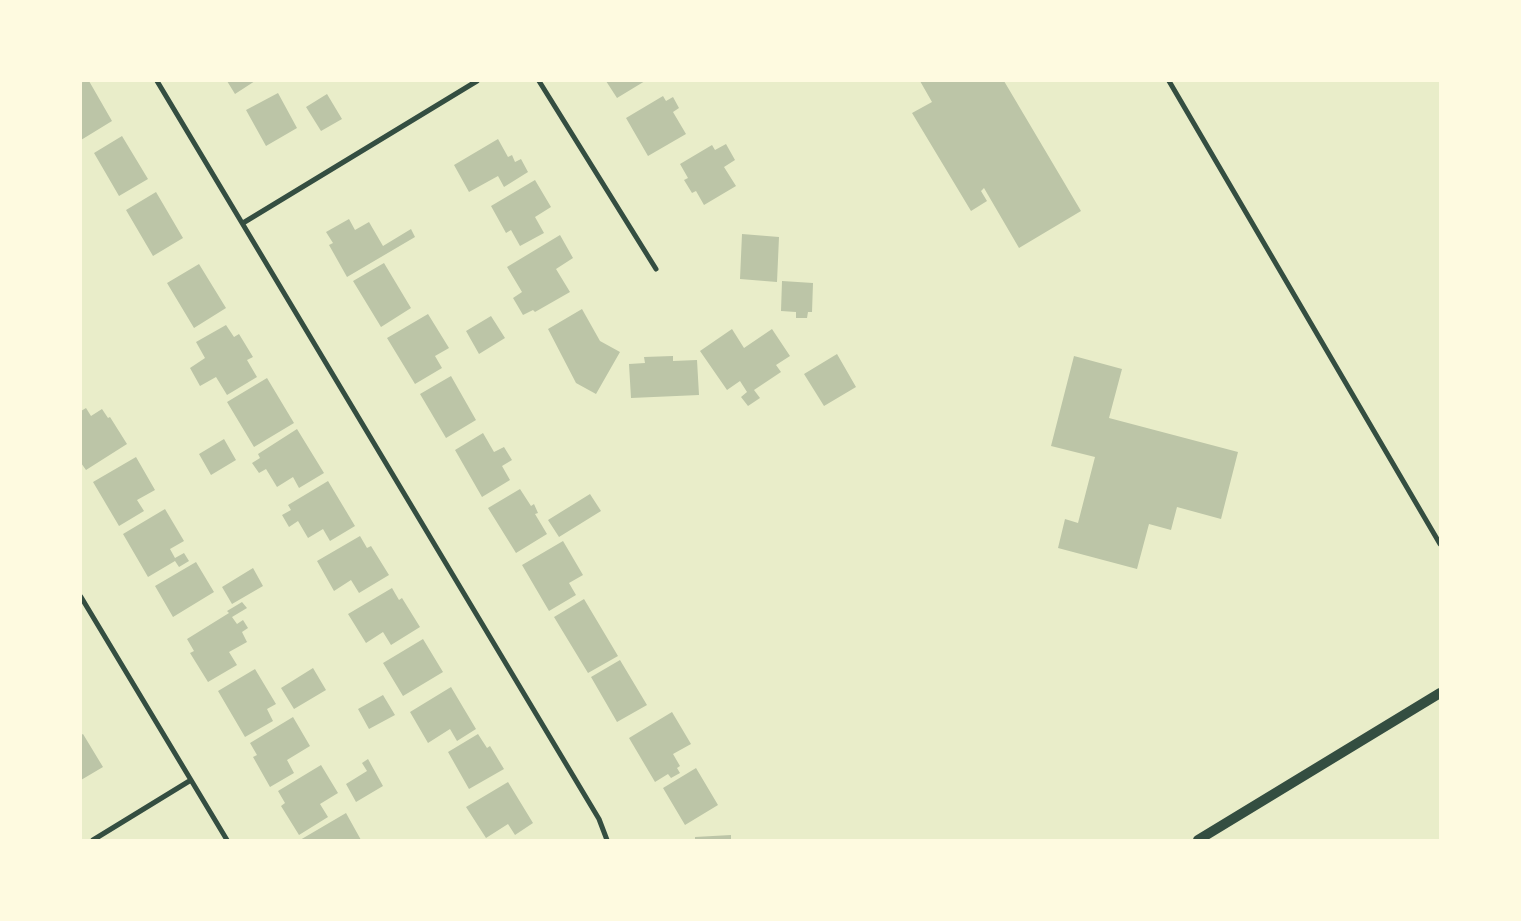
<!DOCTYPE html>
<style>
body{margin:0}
#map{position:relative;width:1521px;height:921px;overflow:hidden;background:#e9edc9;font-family:"Public Sans",sans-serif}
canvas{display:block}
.frame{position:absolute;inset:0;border:82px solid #fefae0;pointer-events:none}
</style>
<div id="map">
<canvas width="1521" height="921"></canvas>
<div class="frame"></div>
</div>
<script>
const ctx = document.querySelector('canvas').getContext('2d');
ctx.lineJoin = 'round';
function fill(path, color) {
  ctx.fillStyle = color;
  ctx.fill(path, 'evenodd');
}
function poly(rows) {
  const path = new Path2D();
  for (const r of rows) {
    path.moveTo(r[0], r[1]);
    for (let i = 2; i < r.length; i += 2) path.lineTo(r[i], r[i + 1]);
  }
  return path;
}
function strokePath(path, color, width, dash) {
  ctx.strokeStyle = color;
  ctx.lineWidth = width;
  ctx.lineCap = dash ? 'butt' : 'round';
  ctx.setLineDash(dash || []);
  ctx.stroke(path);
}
fill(poly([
 [84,81,89,81,112,121,81,140,81,83],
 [227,81,255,81,235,94],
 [606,81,645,81,617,98],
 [920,81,1004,81,1081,211,1019,248,984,188,981,191,987,201,971,211,912,113,932,102],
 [278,93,297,128,266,146,246,110],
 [327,94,342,119,321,131,306,107],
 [663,96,666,101,673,97,679,108,673,112,686,134,648,156,626,118],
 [122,136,148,179,119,196,94,153],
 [498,139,508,157,512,155,515,162,521,159,528,172,504,187,498,176,469,192,454,165],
 [726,144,735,160,724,167,736,186,704,205,696,191,692,193,684,180,688,178,680,164,712,145,715,150],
 [535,180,551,207,535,217,544,233,520,246,511,230,506,233,491,206],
 [156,192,183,238,153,256,126,210],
 [349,219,355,230,369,222,383,246,411,229,415,237,347,277,329,245,333,243,326,232],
 [742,234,779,237,777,282,740,279],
 [560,235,573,258,556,269,570,292,535,312,533,310,523,315,513,298,522,292,507,267],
 [384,263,411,308,381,327,353,281],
 [199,264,226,308,194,328,167,283],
 [782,281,813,283,812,312,808,312,807,318,796,318,796,312,781,311],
 [582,309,600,341,620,352,596,394,576,383,548,329],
 [428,314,449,348,435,356,442,368,415,384,387,338],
 [491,316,505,338,479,354,466,331],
 [226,325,234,337,239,334,253,357,247,360,257,377,227,395,216,377,200,386,190,368,205,358,196,342],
 [732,329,744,348,772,329,790,356,776,365,781,372,754,390,760,398,748,406,741,397,747,392,740,381,727,390,700,351],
 [837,354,856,387,824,406,804,374],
 [673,356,673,361,697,360,699,395,631,398,629,364,645,363,644,357],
 [1074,356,1122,369,1109,418,1238,452,1221,519,1177,507,1171,530,1149,524,1137,569,1058,548,1065,519,1078,523,1095,457,1051,446],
 [451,376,476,420,446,438,420,394],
 [267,378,294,423,254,447,227,402],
 [86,408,91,416,102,409,108,418,110,417,127,444,86,470,81,463,81,411],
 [297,429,324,473,299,488,293,477,277,487,266,469,259,473,252,463,260,458,258,454],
 [483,433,494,452,504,447,512,460,502,466,510,480,482,497,455,450],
 [224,439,236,460,211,475,199,454],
 [136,457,155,490,137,500,144,511,119,526,93,482],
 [328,481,355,526,330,541,323,529,308,538,298,521,289,527,282,515,291,510,288,505],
 [520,489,531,506,534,504,538,513,535,514,547,534,516,553,488,508],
 [590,494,601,511,559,537,548,520],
 [165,509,184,541,170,549,175,558,184,553,189,561,179,567,175,561,148,577,123,534],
 [360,536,367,548,371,546,389,575,359,593,351,580,334,591,317,561],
 [563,541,583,575,569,583,576,595,549,611,522,565],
 [196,562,214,592,173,617,155,586],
 [253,568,263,586,232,604,222,587],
 [392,588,399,600,402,598,420,627,391,645,383,632,366,643,348,614],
 [584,599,618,656,588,673,554,617],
 [242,602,247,608,232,617,237,624,243,620,248,628,242,632,247,642,229,652,237,665,208,682,190,653,194,651,187,639,229,613,227,611],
 [423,639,443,672,403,696,383,663],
 [620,660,647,705,617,722,591,677],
 [313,668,326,690,294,709,281,688],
 [255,669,276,704,267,709,273,721,245,737,218,691],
 [451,687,476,729,457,741,450,729,428,743,410,712],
 [383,695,395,715,369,729,358,709],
 [672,712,691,744,673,754,680,766,677,768,680,773,671,778,668,774,655,782,629,738],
 [293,717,310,746,287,760,294,773,270,787,253,757,257,755,250,743],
 [83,734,103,767,81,780,81,735],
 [478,734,487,748,490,746,504,769,469,789,448,752],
 [368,759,383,786,356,802,346,784,367,771,362,763],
 [321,765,338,793,320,804,328,817,299,835,281,806,285,803,278,791],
 [696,768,718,805,685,825,663,788],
 [508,782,533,823,515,835,508,824,486,838,466,807],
 [346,813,361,840,300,840],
 [731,835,731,840,695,840,695,837]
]), '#bcc5a7');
strokePath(poly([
 [157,81,599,819,607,840],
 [539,81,656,269],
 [1169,81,1440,544],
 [243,223,477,81],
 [81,597,227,840],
 [93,840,191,780]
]), '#344e41', 5);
strokePath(poly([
 [1198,840,1440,693]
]), '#344e41', 10);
</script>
